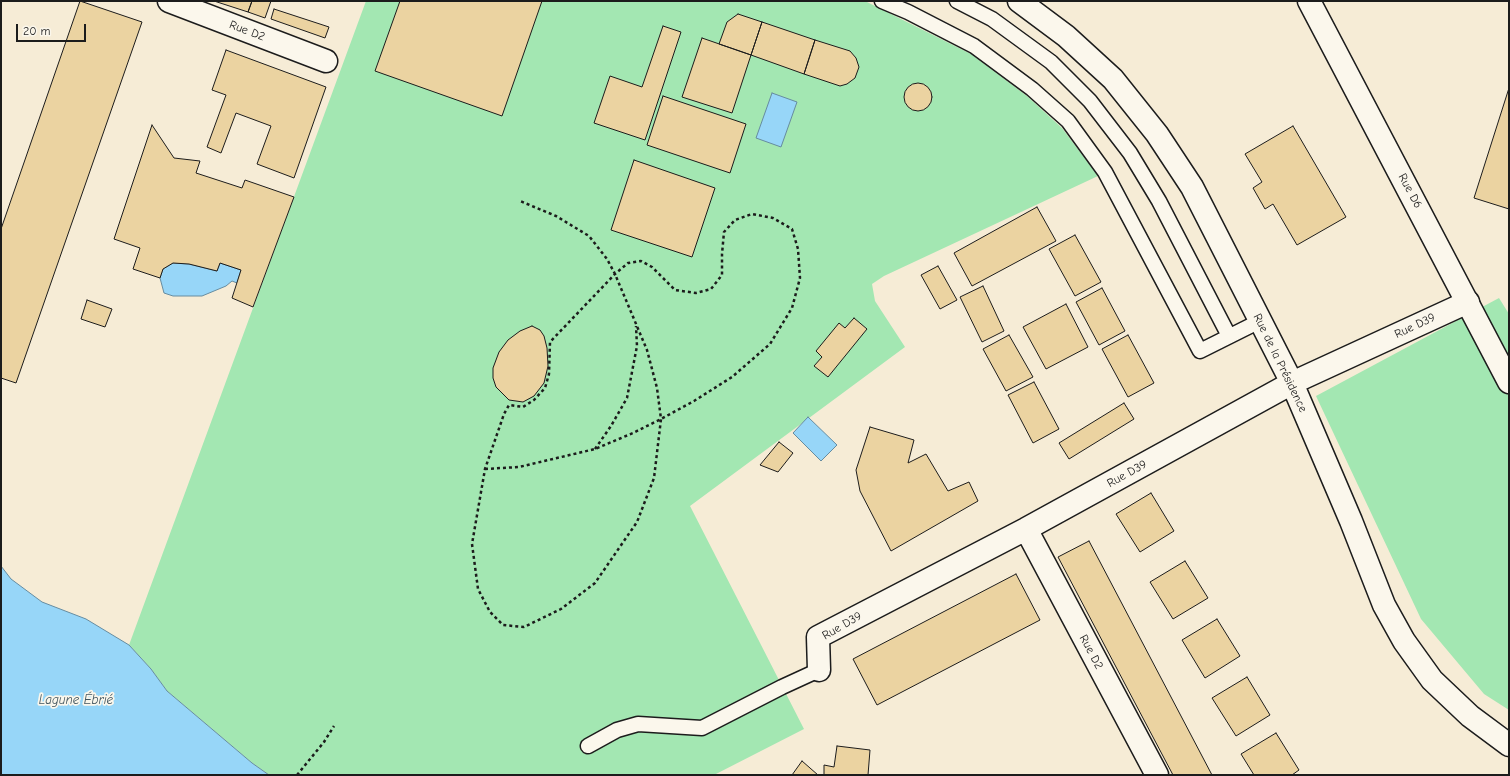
<!DOCTYPE html>
<meta charset="utf-8">
<style>
body{margin:0}
#map{position:relative;width:1510px;height:776px;overflow:hidden;background:#f6ecd6;font-family:"Comic Neue",sans-serif}
canvas{display:block}
.frame{position:absolute;inset:0;border:2px solid #1c1c1c;pointer-events:none}
.scale{position:absolute;left:16px;top:24px;width:70px;height:18px;box-sizing:border-box;border:2px solid #1c1c1c;border-top:0;padding-left:5px;font-size:12px;line-height:14px;white-space:nowrap;color:#1c1c1c;-webkit-text-stroke:3px #fbf7ec;paint-order:stroke}
</style>
<div id="map">
<canvas width="1510" height="776"></canvas>
<div class="frame"></div>
<div class="scale">20 m</div>
</div>
<script>
const ctx = document.querySelector('canvas').getContext('2d');
ctx.lineJoin = 'round';
function fill(path, color) {
  ctx.fillStyle = color;
  ctx.fill(path, 'evenodd');
}
function poly(rows) {
  const path = new Path2D();
  for (const r of rows) {
    if (r.length === 3) {
      path.moveTo(r[0] + r[2], r[1]);
      path.arc(r[0], r[1], r[2], 0, 2 * Math.PI);
      continue;
    }
    path.moveTo(r[0], r[1]);
    for (let i = 2; i < r.length; i += 2) path.lineTo(r[i], r[i + 1]);
  }
  return path;
}
function strokePath(path, color, width, dash) {
  ctx.strokeStyle = color;
  ctx.lineWidth = width;
  ctx.lineCap = dash ? 'butt' : 'round';
  ctx.setLineDash(dash || []);
  ctx.stroke(path);
}
function drawText(font, color, halo, rows, align = 'center') {
  ctx.font = font + ' "Comic Neue",sans-serif';
  ctx.lineWidth = 3.5;
  ctx.setLineDash([]);
  ctx.textBaseline = 'middle';
  ctx.strokeStyle = halo;
  ctx.fillStyle = color;
  for (const [text, x, y, turn = 0] of rows) {
    ctx.save();
    ctx.translate(x, y);
    ctx.rotate((+turn || 0) * Math.PI / 180);
    ctx.textAlign = isNaN(turn) ? turn : align;
    if (halo) ctx.strokeText(text, 0, 0);
    ctx.fillText(text, 0, 0);
    ctx.restore();
  }
}
fill(poly([
 [366,1,865,1,971,54,1027,96,1062,128,1098,176,884,276,872,284,875,301,905,347,690,506,804,729,714,775,269,775,252,763,167,691,151,669,129,645],
 [1499,298,1509,314,1509,710,1484,694,1421,619,1316,396]
]), '#a3e7b2');
const water = poly([
 [772,93,797,102,781,147,756,138,772,93],
 [173,263,189,264,217,271,220,263,241,270,237,283,232,281,226,286,202,296,173,296,164,293,160,278,163,269,173,263],
 [808,417,837,445,821,461,793,433,808,417],
 [1,566,11,579,42,602,86,619,129,645,151,669,167,691,252,763,269,775,1,775,1,566]
]);
fill(water, '#97d6f8');
strokePath(water, '#668ca0', 1);
const building = poly([
 [80,1,142,22,16,383,1,378,1,229,80,1],
 [214,1,252,1,248,12,214,1],
 [252,1,271,1,265,18,248,12,252,1],
 [400,1,542,1,502,116,375,71,400,1],
 [274,9,329,27,325,38,271,19,274,9],
 [738,14,762,22,751,55,719,44,727,22,738,14],
 [762,22,815,40,804,74,751,55,762,22],
 [663,26,681,32,645,140,594,123,610,76,642,87,663,26],
 [702,38,751,55,732,113,682,97,702,38],
 [815,40,850,51,856,58,859,67,855,78,847,84,840,86,804,74,815,40],
 [226,50,326,87,294,178,257,164,271,126,236,113,221,153,207,147,226,95,212,90,226,50],
 [918,97,14],
 [1509,88,1509,209,1474,198,1509,88],
 [663,96,746,124,730,173,647,145,663,96],
 [152,125,174,158,200,161,196,173,242,188,245,180,294,197,253,307,232,298,241,270,220,263,217,271,189,264,173,263,163,269,160,278,133,269,140,248,114,239,152,125],
 [1293,126,1346,217,1297,245,1273,204,1265,209,1253,188,1262,182,1245,154,1293,126],
 [634,160,715,188,692,257,611,230,634,160],
 [1037,207,1056,241,972,286,954,253,1037,207],
 [1075,235,1101,282,1075,296,1049,249,1075,235],
 [938,266,957,300,940,309,921,275,938,266],
 [983,286,1004,331,982,342,960,297,983,286],
 [1102,288,1125,331,1099,345,1076,302,1102,288],
 [87,300,112,309,105,327,81,319,87,300],
 [1066,304,1088,347,1046,369,1023,327,1066,304],
 [854,318,867,329,828,377,814,366,822,357,816,351,839,323,845,328,854,318],
 [532,326,540,330,544,336,547,348,548,366,544,383,534,396,523,402,509,400,496,387,493,378,493,368,499,352,508,340,520,331,532,326],
 [1009,335,1033,377,1006,391,983,349,1009,335],
 [1128,335,1154,383,1128,397,1102,349,1128,335],
 [1034,382,1059,429,1033,443,1008,395,1034,382],
 [1124,403,1134,419,1069,459,1059,443,1124,403],
 [870,427,914,440,908,463,926,454,948,491,969,482,978,501,891,551,860,491,856,470,870,427],
 [779,442,793,453,778,472,760,465,779,442],
 [1151,493,1174,531,1140,552,1116,514,1151,493],
 [1089,541,1212,775,1173,775,1058,557,1089,541],
 [1185,561,1208,598,1173,619,1150,582,1185,561],
 [1016,574,1040,620,877,705,853,659,1016,574],
 [1217,619,1240,656,1205,678,1182,640,1217,619],
 [1247,677,1270,715,1236,736,1212,698,1247,677],
 [1276,733,1299,770,1292,775,1254,775,1241,754,1276,733],
 [837,746,870,750,868,775,824,775,824,765,834,767,837,746],
 [802,761,818,775,792,775,802,761]
]);
fill(building, '#ebd3a1');
strokePath(building, '#1c1c1c', 1);
const lane = poly([
 [882,1,908,12,974,46,1032,89,1068,121,1105,172,1200,351,1260,321],
 [957,1,992,19,1051,62,1090,101,1130,153,1159,201,1229,336],
 [588,746,617,730,638,724,702,728,782,687,819,670]
]);
const street = poly([
 [169,1,326,61],
 [1019,1,1066,36,1113,79,1157,134,1192,187,1292,383,1351,521,1384,605,1404,641,1432,680,1470,716,1509,745],
 [1026,529,1157,775],
 [819,670,818,637,1026,529,1292,383,1468,302]
]);
const secondary = poly([
 [1309,1,1509,382]
]);
strokePath(lane, '#1c1c1c', 17);
strokePath(street, '#1c1c1c', 25);
strokePath(secondary, '#1c1c1c', 25);
strokePath(poly([
 [595,449,611,426,627,398,637,346,636,326],
 [485,469,519,467,595,449,633,433,661,419,694,401,732,377,770,344,792,308,800,278,798,249,792,229,773,218,752,214,735,220,724,232,722,254,722,275,711,289,696,293,675,290,652,267,641,261,628,263,615,274,550,342,549,374,545,388,534,400,523,407,509,405,504,414,485,469,472,544,478,589,490,612,503,625,524,627,561,609,595,583,637,522,654,478,661,419,657,388,647,350,615,274,607,259,589,236,556,216,520,201],
 [297,775,324,742,334,726]
]), '#1c1c1c', 2.5, [3, 3]);
strokePath(lane, '#fbf7ec', 14);
strokePath(street, '#fbf7ec', 22);
strokePath(secondary, '#fbf7ec', 22);
drawText('12px', '#1c1c1c', '#fbf7ec', [
 ["Rue D2",247,31,21],
 ["Rue D6",1410,191,62],
 ["Rue D39",1415,326,-25],
 ["Rue de la Présidence",1280,363,64],
 ["Rue D39",1127,474,-29],
 ["Rue D39",842,626,-30],
 ["Rue D2",1091,652,62]
]);
drawText('italic 13px', '#41545e', '#fbf7ec', [
 ["Lagune Ébrié",76,700]
]);
</script>
